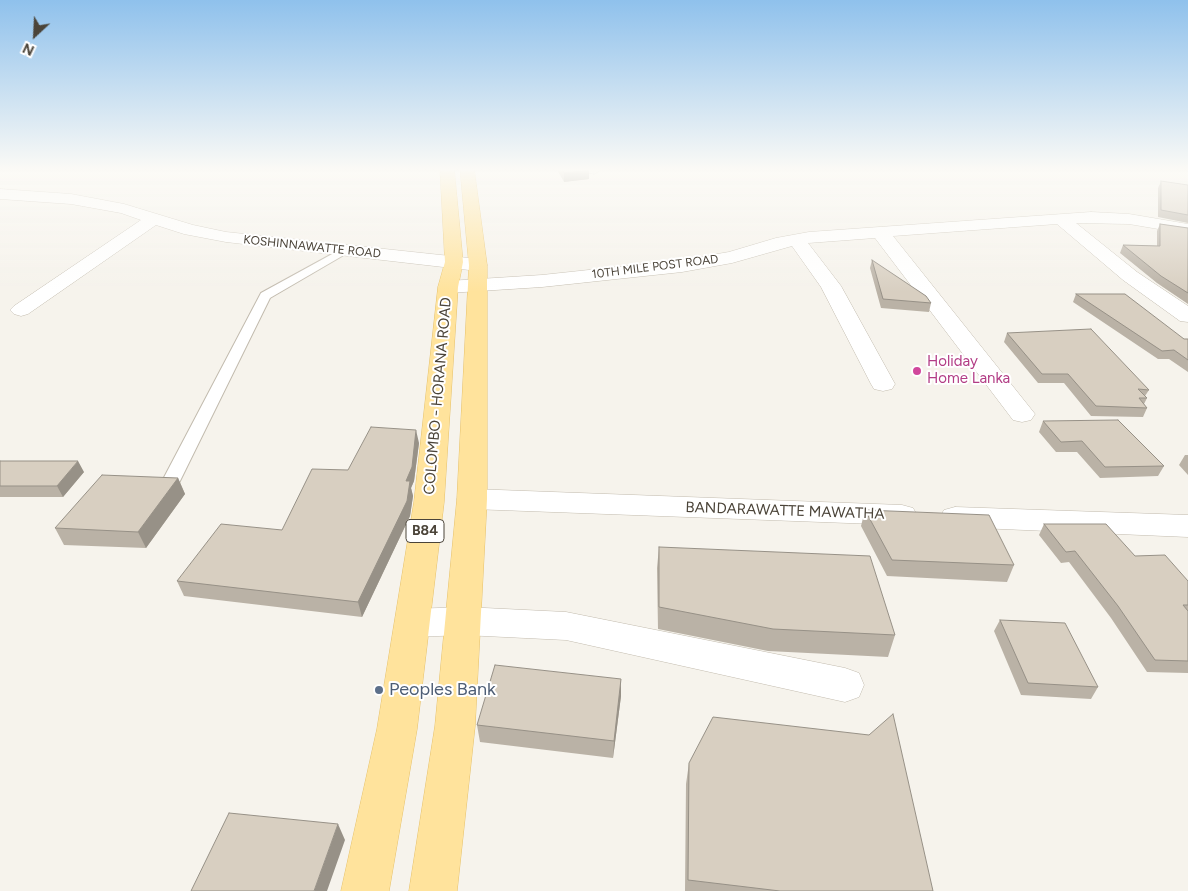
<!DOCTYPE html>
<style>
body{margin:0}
#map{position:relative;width:1188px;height:891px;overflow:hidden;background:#f6f3ec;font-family:Figtree,sans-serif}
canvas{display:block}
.north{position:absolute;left:10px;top:10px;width:50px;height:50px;-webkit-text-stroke:4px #fff;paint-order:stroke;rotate:205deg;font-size:14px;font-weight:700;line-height:20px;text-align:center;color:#4b4439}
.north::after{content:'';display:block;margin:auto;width:18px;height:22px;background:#4b4439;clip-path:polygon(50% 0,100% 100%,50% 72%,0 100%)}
</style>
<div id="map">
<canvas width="1188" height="891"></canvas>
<div class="north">N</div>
</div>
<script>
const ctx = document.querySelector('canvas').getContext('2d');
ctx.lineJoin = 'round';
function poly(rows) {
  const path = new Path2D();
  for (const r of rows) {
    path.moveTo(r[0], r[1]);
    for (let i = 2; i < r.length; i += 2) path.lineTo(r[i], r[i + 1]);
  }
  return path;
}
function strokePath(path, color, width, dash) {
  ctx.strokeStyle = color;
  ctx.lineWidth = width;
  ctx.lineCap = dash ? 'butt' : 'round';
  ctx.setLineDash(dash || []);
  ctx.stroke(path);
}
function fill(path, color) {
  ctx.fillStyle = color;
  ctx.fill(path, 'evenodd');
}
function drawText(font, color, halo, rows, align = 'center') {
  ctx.font = font + ' Figtree,sans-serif';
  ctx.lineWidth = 4;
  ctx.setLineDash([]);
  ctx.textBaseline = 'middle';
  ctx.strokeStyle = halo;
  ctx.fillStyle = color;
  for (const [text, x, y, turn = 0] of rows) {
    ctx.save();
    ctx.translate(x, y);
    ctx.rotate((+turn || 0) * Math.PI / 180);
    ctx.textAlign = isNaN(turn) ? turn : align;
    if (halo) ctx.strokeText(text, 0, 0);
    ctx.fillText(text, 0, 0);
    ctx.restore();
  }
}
const lane = poly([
 [345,247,349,248,349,252,270,298,178,485,175,489,163,489,160,485,261,293,345,247]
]);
const street = poly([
 [585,168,600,168,601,170,594,174,589,173,585,168],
 [0,189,71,194,124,204,193,225,226,232,478,259,485,261,487,265,485,269,478,271,226,242,184,234,156,225,28,314,21,316,14,314,10,310,14,306,141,220,121,213,71,204,0,199,0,189],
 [1091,212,1129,214,1188,224,1188,234,1129,224,1076,223,1137,272,1188,306,1188,322,1180,321,1123,280,1057,224,893,236,1035,414,1031,420,1022,422,1013,420,875,238,808,243,841,286,895,384,892,389,883,391,874,389,871,384,821,287,792,246,732,263,682,272,542,287,448,293,441,291,438,287,441,283,448,281,542,275,682,260,729,252,776,238,809,232,1091,212],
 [472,489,902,505,913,508,917,515,913,522,902,525,472,509,461,506,457,499,461,492,472,489],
 [955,507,1188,515,1188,537,955,527,944,524,940,517,944,510,955,507],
 [464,607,566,612,845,668,859,673,864,685,859,697,845,702,566,640,464,635,413,637,400,633,395,623,400,613,413,609,464,607]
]);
const primary = poly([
 [440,168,454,168,463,262,458,287,444,502,417,729,389,891,341,891,377,729,414,502,438,287,445,262,440,168],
 [460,168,474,168,487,265,487,499,475,726,457,891,409,891,435,726,457,499,469,265,460,168]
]);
strokePath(lane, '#c2bbae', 2);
strokePath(street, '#c2bbae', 1);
strokePath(primary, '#e6c16a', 1);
fill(lane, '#fff');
fill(street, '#fff');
fill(primary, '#ffe39c');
fill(poly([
 [556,168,588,168,589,170,589,179,564,182],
 [1161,181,1188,185,1188,223,1158,217,1158,188],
 [1160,224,1188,228,1188,304,1157,283,1120,253,1123,245,1157,246,1157,231],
 [872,260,931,303,929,312,881,308,870,268],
 [1076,294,1184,339,1188,339,1188,372,1169,359,1158,359,1073,302],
 [1007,333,1149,390,1145,396,1147,398,1144,404,1147,408,1143,417,1091,416,1064,383,1038,383,1004,342],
 [1043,421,1164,466,1158,476,1100,478,1077,452,1056,452,1039,432],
 [419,443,414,481,411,488,413,496,410,516,362,617,184,596,177,581,282,530],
 [1185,455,1188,455,1188,475,1179,465],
 [0,461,84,472,63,497,0,497],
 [178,478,185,494,146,548,64,545,55,528],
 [865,510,1014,565,1007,582,887,576,861,526],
 [1044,524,1135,556,1188,581,1188,673,1147,672,1111,618,1069,562,1061,563,1039,535],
 [659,547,895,635,888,657,768,651,658,629,657,568],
 [1000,620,1098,687,1091,699,1021,695,994,631],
 [621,679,621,696,613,758,480,742,477,725],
 [689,763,933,891,685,891,686,784]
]), '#bab2a6');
fill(poly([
 [589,170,589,179,564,182,564,173],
 [416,430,419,443,414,481,411,488,413,496,410,516,362,617,358,602,406,481],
 [78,461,84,472,63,497,57,486],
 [178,478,185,494,146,548,138,532],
 [621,679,621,696,613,758,614,741],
 [338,824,345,840,327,891,314,891]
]), '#979187');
const building = poly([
 [561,168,588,168,589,170,564,173,561,168],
 [1161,181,1188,185,1188,215,1161,210,1161,181],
 [1160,224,1188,228,1188,293,1161,276,1123,245,1160,246,1160,224],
 [872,260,926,296,931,303,883,299,872,260],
 [1076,294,1125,294,1184,339,1188,339,1188,360,1174,350,1162,351,1076,294],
 [1091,329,1149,390,1138,389,1147,398,1139,398,1147,408,1096,406,1068,374,1042,374,1007,333,1091,329],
 [1118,420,1164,466,1105,467,1082,441,1061,442,1043,421,1118,420],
 [371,427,416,430,412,467,406,481,410,481,407,501,358,602,177,581,221,524,282,530,312,469,348,470,371,427],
 [0,461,78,461,57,486,0,486,0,461],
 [102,475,178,478,138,532,55,528,102,475],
 [865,510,989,515,1014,565,892,560,865,510],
 [1044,524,1106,524,1135,556,1165,555,1188,581,1188,605,1183,605,1188,611,1188,661,1155,660,1118,606,1075,551,1066,552,1044,524],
 [659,547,870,556,895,635,773,629,659,607,659,547],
 [1000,620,1065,623,1098,687,1028,683,1000,620],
 [495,665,621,679,614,741,477,725,495,665],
 [893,714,933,891,780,891,688,880,689,763,713,717,869,735,893,714],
 [229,813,338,824,314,891,191,891,229,813]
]);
fill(building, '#d8cfc1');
strokePath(building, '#979187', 1);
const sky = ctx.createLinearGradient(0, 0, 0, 292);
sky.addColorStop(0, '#8fc1ec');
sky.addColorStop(0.58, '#fbfaf6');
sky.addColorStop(1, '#fbfaf600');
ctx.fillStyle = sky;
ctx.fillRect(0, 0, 1188, 292);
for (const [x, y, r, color] of [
 [917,371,5,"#d1479c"],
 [379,690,5,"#5c6f8a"]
]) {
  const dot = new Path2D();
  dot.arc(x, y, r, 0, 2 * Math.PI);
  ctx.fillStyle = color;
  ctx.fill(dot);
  strokePath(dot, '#fff', 2);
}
drawText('12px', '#4b4439', '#fff', [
 ["KOSHINNAWATTE ROAD",312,247,6],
 ["10TH MILE POST ROAD",655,267,-7]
]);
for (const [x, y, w] of [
 [425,531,38]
]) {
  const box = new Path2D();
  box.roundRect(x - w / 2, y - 11.5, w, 23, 4);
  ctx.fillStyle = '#fff';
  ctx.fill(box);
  strokePath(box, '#4b4439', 1);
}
drawText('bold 14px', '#4b4439', null, [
 ["B84",425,531]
]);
drawText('15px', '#b23c85', '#fff', [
 ["Holiday",927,362],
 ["Home Lanka",927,379]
], 'left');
drawText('15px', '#4b4439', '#fff', [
 ["COLOMBO - HORANA ROAD",438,396,-85],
 ["BANDARAWATTE MAWATHA",785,511,2]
]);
drawText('18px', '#4e5e75', '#fff', [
 ["Peoples Bank",389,690]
], 'left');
</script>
